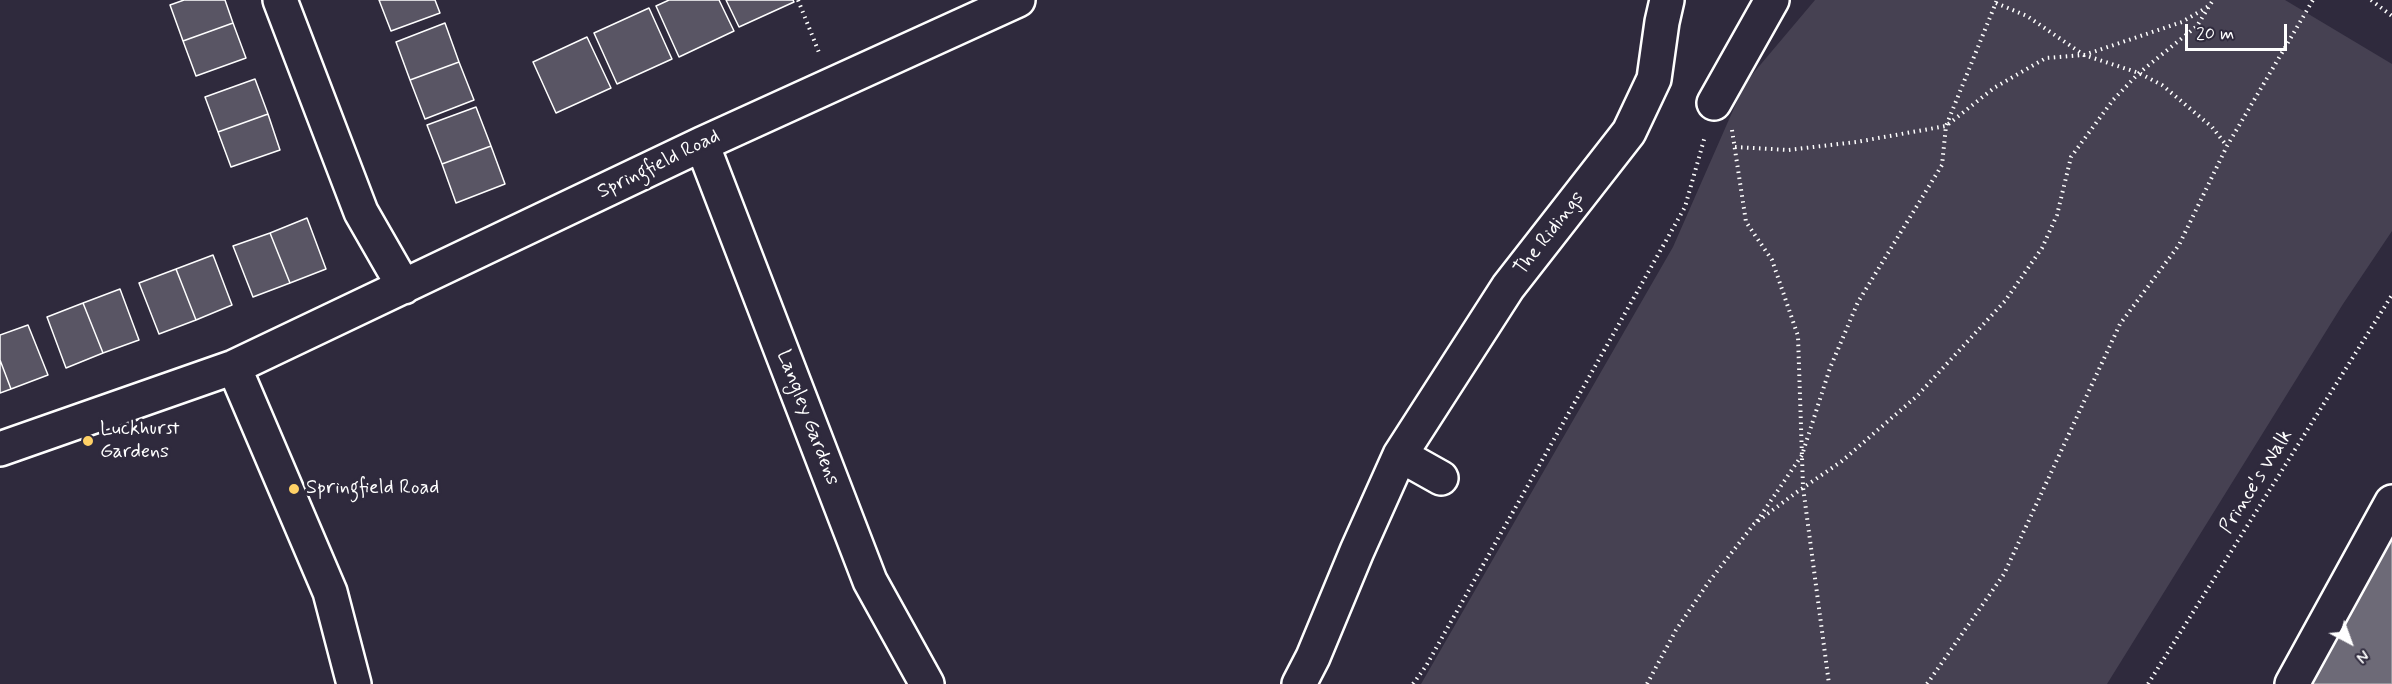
<!DOCTYPE html>
<style>
body{margin:0}
#map{position:relative;width:2392px;height:684px;overflow:hidden;background:#2f2a3d;font-family:Mynerve,sans-serif}
canvas{display:block}
.north{position:absolute;left:2320px;top:612px;width:60px;height:60px;-webkit-text-stroke:4px #2f2a3d;paint-order:stroke;rotate:139deg;font-size:16px;font-weight:700;line-height:24px;text-align:center;color:#fff}
.north::after{content:'';display:block;margin:auto;width:21px;height:27px;background:#fff;clip-path:polygon(50% 0,100% 100%,50% 72%,0 100%)}
.scale{position:absolute;left:2185px;top:24px;width:102px;height:27px;box-sizing:border-box;border:3px solid #fff;border-top:0;padding-left:8px;font-size:18px;line-height:21px;white-space:nowrap;color:#fff;-webkit-text-stroke:4px #2f2a3d;paint-order:stroke}
</style>
<div id="map">
<canvas width="2392" height="684"></canvas>
<div class="north">N</div>
<div class="scale">20 m</div>
</div>
<script>
const ctx = document.querySelector('canvas').getContext('2d');
ctx.lineJoin = 'round';
function fill(path, color) {
  ctx.fillStyle = color;
  ctx.fill(path, 'evenodd');
}
function poly(rows) {
  const path = new Path2D();
  for (const r of rows) {
    path.moveTo(r[0], r[1]);
    for (let i = 2; i < r.length; i += 2) path.lineTo(r[i], r[i + 1]);
  }
  return path;
}
function strokePath(path, color, width, dash) {
  ctx.strokeStyle = color;
  ctx.lineWidth = width;
  ctx.lineCap = dash ? 'butt' : 'round';
  ctx.setLineDash(dash || []);
  ctx.stroke(path);
}
function drawText(font, color, halo, rows, align = 'center') {
  ctx.font = font + ' Mynerve,sans-serif';
  ctx.lineWidth = 6;
  ctx.setLineDash([]);
  ctx.textBaseline = 'middle';
  ctx.strokeStyle = halo;
  ctx.fillStyle = color;
  for (const [text, x, y, turn = 0] of rows) {
    ctx.save();
    ctx.translate(x, y);
    ctx.rotate((+turn || 0) * Math.PI / 180);
    ctx.textAlign = isNaN(turn) ? turn : align;
    if (halo) ctx.strokeText(text, 0, 0);
    ctx.fillText(text, 0, 0);
    ctx.restore();
  }
}
fill(poly([
 [1815,0,2285,0,2392,64,2392,231,2343,304,2107,684,1421,684,1673,247,1745,83]
]), '#464152');
const water = poly([
 [2392,537,2392,684,2307,684,2392,537]
]);
fill(water, '#6d6a77');
strokePath(water, '#a7a6ad', 1.5);
const building = poly([
 [184,0,225,0,233,23,183,41,170,5,184,0],
 [379,0,435,0,440,13,391,31,379,0],
 [669,0,719,0,734,31,679,57,656,6,669,0],
 [726,0,793,0,794,2,739,27,726,0],
 [649,8,672,59,617,84,594,33,649,8],
 [233,23,246,58,196,76,183,41,233,23],
 [445,23,459,62,410,80,396,42,445,23],
 [587,37,611,88,556,113,533,62,587,37],
 [459,62,474,100,425,119,410,80,459,62],
 [255,79,268,114,218,132,205,97,255,79],
 [476,107,491,146,442,164,427,125,476,107],
 [268,114,280,150,231,167,218,132,268,114],
 [491,146,505,184,456,203,442,164,491,146],
 [307,218,326,269,290,283,270,233,307,218],
 [270,233,290,283,253,297,233,246,270,233],
 [213,255,232,305,196,320,176,269,213,255],
 [176,269,196,320,159,334,139,283,176,269],
 [120,289,139,340,103,353,83,303,120,289],
 [83,303,103,353,66,368,47,317,83,303],
 [28,325,48,375,11,389,0,360,0,335,28,325],
 [0,360,11,389,0,393,0,360]
]);
fill(building, '#595564');
strokePath(building, '#fff', 1.5);
const minor = poly([
 [280,0,361,212,404,287],
 [1714,103,1772,0],
 [702,144,870,581,927,684],
 [234,367,330,592,354,684],
 [0,449,234,367,702,144,1018,0],
 [1400,455,1441,478],
 [1299,684,1313,657,1357,551,1400,455,1508,287,1629,132,1654,79,1662,22,1667,0],
 [2292,684,2392,502]
]);
strokePath(minor, '#fff', 38);
strokePath(poly([
 [798,0,820,55],
 [2371,0,2392,16],
 [1996,3,2027,16,2084,55,2139,73,2162,85,2212,127,2227,146],
 [1732,130,1746,222,1772,260,1798,336,1803,487,1829,684],
 [1735,147,1788,150,1856,142,1946,126,1994,88,2046,58,2084,55,2182,22,2209,6],
 [1757,521,1802,455,1830,368,1858,302,1942,165,1946,126,1997,0],
 [1413,684,1426,666,1685,207,1705,136],
 [1647,684,1676,630,1708,583,1754,524,1797,492,1842,461,1917,396,2005,301,2042,248,2057,215,2071,157,2113,100,2139,73,2197,26,2213,0],
 [1927,684,2004,574,2120,324,2179,245,2227,146,2313,0],
 [2148,684,2392,295]
]), '#fff', 4, [1.5, 4.5]);
strokePath(minor, '#2f2a3d', 33);
for (const [x, y, r, color] of [
 [88,441,6,"#ffd166"],
 [294,489,6,"#ffd166"]
]) {
  const dot = new Path2D();
  dot.arc(x, y, r, 0, 2 * Math.PI);
  ctx.fillStyle = color;
  ctx.fill(dot);
  strokePath(dot, '#2f2a3d', 2);
}
drawText('20px', '#fff', '#2f2a3d', [
 ["Springfield Road",659,165,-26],
 ["The Ridings",1550,234,-52],
 ["Langley Gardens",807,418,69],
 ["Prince's Walk",2257,482,-58]
]);
drawText('20px', '#fff', '#2f2a3d', [
 ["Luckhurst",100,430],
 ["Gardens",100,453],
 ["Springfield Road",306,489]
], 'left');
</script>
